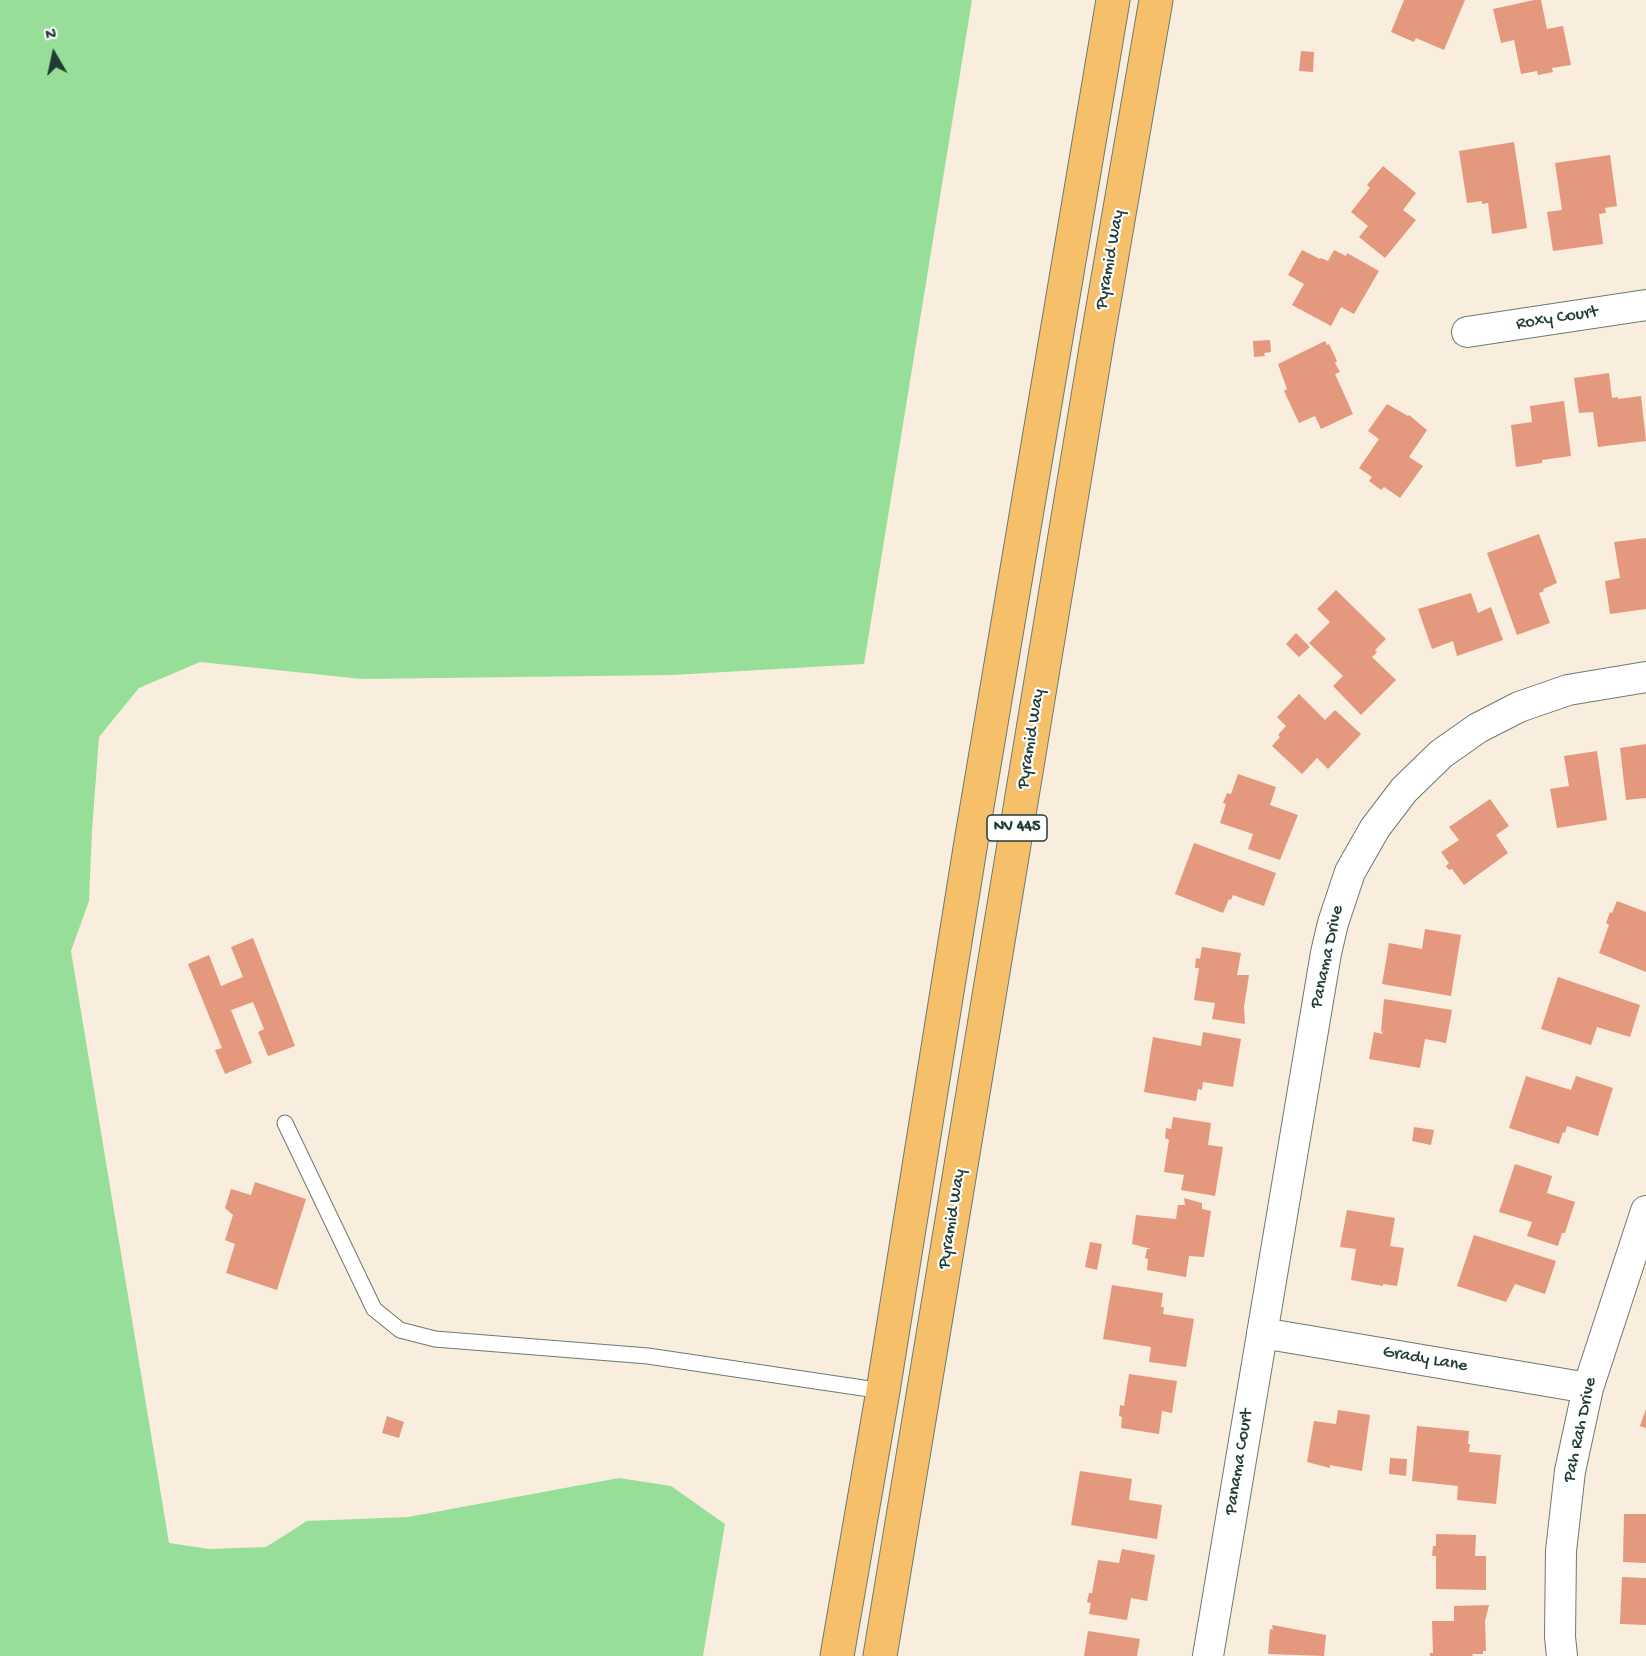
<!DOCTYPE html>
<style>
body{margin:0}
#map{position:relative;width:1646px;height:1656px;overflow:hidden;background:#f9eddd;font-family:"Gochi Hand",sans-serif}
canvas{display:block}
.north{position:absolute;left:24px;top:24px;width:60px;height:60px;-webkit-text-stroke:4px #fff;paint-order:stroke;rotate:351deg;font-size:16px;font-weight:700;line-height:24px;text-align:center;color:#1f3d34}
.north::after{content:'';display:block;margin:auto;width:21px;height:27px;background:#1f3d34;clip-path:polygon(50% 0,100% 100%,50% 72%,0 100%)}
</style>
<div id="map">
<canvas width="1646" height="1656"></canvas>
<div class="north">N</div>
</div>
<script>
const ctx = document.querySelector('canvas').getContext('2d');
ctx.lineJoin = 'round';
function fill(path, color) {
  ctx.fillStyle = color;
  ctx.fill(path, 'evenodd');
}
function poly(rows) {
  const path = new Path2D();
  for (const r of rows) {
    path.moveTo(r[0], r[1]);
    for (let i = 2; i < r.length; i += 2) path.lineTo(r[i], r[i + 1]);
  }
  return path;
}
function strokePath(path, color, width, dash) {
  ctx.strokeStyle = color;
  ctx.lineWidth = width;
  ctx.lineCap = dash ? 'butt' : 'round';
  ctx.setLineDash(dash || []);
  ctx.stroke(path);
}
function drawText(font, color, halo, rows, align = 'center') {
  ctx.font = font + ' "Gochi Hand",sans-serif';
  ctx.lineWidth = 4.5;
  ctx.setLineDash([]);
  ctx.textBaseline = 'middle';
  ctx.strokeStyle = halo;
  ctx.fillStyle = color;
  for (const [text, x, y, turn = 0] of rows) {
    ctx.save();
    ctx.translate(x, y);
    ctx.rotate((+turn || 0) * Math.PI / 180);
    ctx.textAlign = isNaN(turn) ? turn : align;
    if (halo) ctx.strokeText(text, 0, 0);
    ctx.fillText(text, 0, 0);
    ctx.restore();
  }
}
fill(poly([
 [0,0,972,0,864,664,672,675,362,679,200,662,139,688,99,737,92,831,89,901,71,951,169,1543,209,1549,266,1547,307,1521,408,1517,619,1478,671,1486,725,1524,703,1656,0,1656]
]), '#97df99');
fill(poly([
 [1404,0,1465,0,1444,50,1416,38,1414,42,1391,32],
 [1534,0,1541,0,1547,29,1563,26,1571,65,1552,68,1553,72,1538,75,1537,71,1521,74,1514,40,1501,43,1493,9],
 [1301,51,1314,52,1313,72,1299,71],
 [1514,142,1527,228,1492,234,1488,203,1482,204,1482,201,1467,203,1459,151],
 [1610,155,1617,206,1605,208,1606,213,1599,214,1603,244,1553,251,1547,212,1562,210,1555,163],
 [1383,166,1416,193,1403,210,1416,220,1385,258,1359,237,1368,226,1351,212,1370,188,1367,185],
 [1302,250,1320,259,1321,258,1328,261,1334,250,1346,256,1347,253,1379,271,1354,314,1341,307,1331,326,1292,305,1304,284,1288,275],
 [1270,340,1271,352,1264,353,1265,356,1254,357,1253,341],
 [1325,341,1327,345,1329,344,1337,361,1335,363,1340,372,1335,374,1353,414,1321,429,1315,416,1299,423,1284,391,1287,389,1278,364],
 [1609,373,1612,398,1618,397,1618,399,1641,396,1646,441,1598,447,1593,412,1579,413,1574,378],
 [1564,401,1571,456,1542,460,1542,463,1516,467,1511,425,1532,422,1530,406],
 [1387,404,1408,416,1409,415,1427,430,1409,457,1423,466,1400,498,1384,487,1381,490,1369,481,1372,477,1359,468,1379,439,1368,431],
 [1539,534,1557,583,1543,589,1544,591,1539,593,1550,623,1517,635,1487,553],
 [1646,538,1646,609,1610,614,1605,581,1620,578,1614,542],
 [1336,590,1386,639,1375,650,1377,652,1372,657,1396,680,1361,715,1333,686,1343,676,1309,643,1330,622,1317,609],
 [1471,593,1478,613,1491,607,1503,640,1457,656,1453,641,1432,649,1418,609],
 [1296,633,1310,647,1299,657,1286,644],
 [1299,694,1325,720,1335,710,1361,734,1328,769,1317,758,1302,774,1272,746,1280,737,1278,735,1286,726,1277,717],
 [1646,744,1646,798,1626,800,1620,748],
 [1597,751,1607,820,1557,828,1550,789,1569,786,1564,756],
 [1238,774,1276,787,1270,805,1298,815,1280,860,1248,849,1253,834,1220,823,1226,804,1223,803,1227,793,1231,794],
 [1490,799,1509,826,1496,835,1508,853,1464,885,1452,869,1449,870,1446,866,1449,863,1441,852,1459,840,1449,827],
 [1194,843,1276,873,1264,906,1233,895,1231,900,1229,899,1223,913,1175,894],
 [1617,901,1646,912,1646,972,1599,953,1609,925,1606,923,1610,912,1612,913],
 [1425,929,1461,935,1451,996,1382,984,1389,943,1422,949],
 [253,938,295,1046,268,1056,258,1032,264,1029,253,1002,231,1010,252,1063,225,1074,215,1050,222,1048,188,964,209,955,221,986,243,977,231,947],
 [1202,947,1241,953,1237,975,1249,975,1244,1007,1245,1024,1212,1019,1215,1003,1194,1000,1199,968,1195,968,1196,958,1200,959],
 [1558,977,1640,1005,1630,1037,1597,1027,1591,1045,1541,1029],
 [1384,999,1452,1010,1446,1043,1425,1039,1420,1068,1369,1059,1374,1032,1382,1034,1383,1031,1381,1032],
 [1203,1032,1241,1039,1233,1087,1203,1082,1202,1090,1198,1089,1196,1101,1144,1092,1153,1037,1201,1046],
 [1526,1076,1571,1090,1576,1076,1613,1088,1598,1136,1567,1126,1565,1133,1563,1132,1559,1144,1509,1128],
 [1173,1117,1211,1123,1208,1145,1223,1147,1215,1196,1181,1190,1184,1175,1164,1172,1169,1140,1165,1138,1166,1128,1171,1129],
 [1414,1127,1434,1130,1431,1145,1412,1141],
 [1515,1164,1552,1176,1547,1193,1575,1202,1565,1233,1562,1233,1558,1246,1527,1236,1532,1222,1499,1212],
 [255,1182,306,1199,277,1290,226,1273,235,1244,225,1240,233,1215,225,1208,231,1189,251,1195],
 [1184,1198,1202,1203,1202,1209,1211,1211,1204,1257,1189,1256,1186,1277,1147,1270,1148,1259,1145,1258,1147,1249,1151,1249,1132,1244,1136,1215,1176,1219,1178,1205,1185,1205],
 [1347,1210,1395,1218,1390,1246,1404,1248,1397,1286,1383,1284,1383,1286,1351,1280,1356,1249,1340,1247],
 [1474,1235,1556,1261,1545,1294,1515,1284,1506,1302,1457,1286],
 [1090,1242,1102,1244,1097,1270,1085,1267],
 [1112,1285,1163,1293,1161,1307,1164,1307,1163,1314,1194,1319,1186,1367,1149,1362,1151,1347,1103,1339],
 [1129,1374,1177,1381,1172,1413,1162,1411,1159,1434,1121,1428,1122,1417,1119,1416,1120,1405,1124,1406],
 [1646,1409,1646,1428,1640,1426],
 [1338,1410,1370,1415,1362,1471,1330,1465,1330,1468,1307,1462,1314,1421,1336,1424],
 [387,1416,404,1422,399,1438,382,1433],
 [1417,1426,1469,1431,1468,1444,1470,1444,1469,1452,1501,1455,1496,1504,1457,1500,1458,1486,1412,1481],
 [1390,1458,1407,1459,1406,1476,1389,1474],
 [1080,1471,1132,1479,1129,1500,1162,1505,1157,1539,1071,1525],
 [1624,1514,1646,1514,1646,1563,1623,1562],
 [1436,1534,1476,1535,1475,1556,1486,1556,1486,1590,1436,1589,1436,1556,1432,1556,1433,1546,1436,1546],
 [1122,1549,1155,1555,1147,1601,1131,1598,1127,1620,1089,1614,1091,1603,1087,1602,1089,1593,1092,1593,1098,1560,1119,1563],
 [1622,1577,1646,1578,1646,1625,1620,1624],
 [1489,1605,1485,1621,1486,1651,1483,1651,1483,1654,1472,1654,1473,1656,1430,1656,1430,1653,1433,1653,1432,1621,1454,1621,1454,1606],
 [1272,1625,1326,1635,1324,1656,1268,1654,1270,1629,1273,1630],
 [1088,1631,1140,1639,1137,1656,1084,1656]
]), '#e4987e');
const lane = poly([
 [285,1123,374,1309,400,1330,435,1339,648,1356,883,1391]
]);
const street = poly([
 [1467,332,1646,305],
 [1262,1333,1588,1388],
 [1208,1656,1326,953,1333,923,1350,872,1375,828,1404,790,1441,754,1478,728,1519,707,1568,690,1646,677],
 [1562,1656,1560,1637,1561,1551,1570,1471,1588,1388,1646,1211]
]);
const primary = poly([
 [837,1656,883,1391,971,842,1113,0],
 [880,1656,1098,336,1156,0]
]);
strokePath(lane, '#6b7b6f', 17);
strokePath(street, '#6b7b6f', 32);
strokePath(primary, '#6b7b6f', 35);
strokePath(lane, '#fff', 15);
strokePath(street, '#fff', 30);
strokePath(primary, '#f6c06b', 33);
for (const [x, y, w] of [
 [1017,828,60]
]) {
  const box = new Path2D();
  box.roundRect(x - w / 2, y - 13, w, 26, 4.5);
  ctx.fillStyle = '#fff';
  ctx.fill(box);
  strokePath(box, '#1f3d34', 1.5);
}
drawText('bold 16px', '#1f3d34', null, [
 ["NV 445",1017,828]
]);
drawText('18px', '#1f3d34', '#fff', [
 ["Pyramid Way",1111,260,-80],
 ["Roxy Court",1557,319,-9],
 ["Pyramid Way",1032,739,-81],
 ["Panama Drive",1328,957,-78],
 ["Pyramid Way",953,1219,-81],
 ["Grady Lane",1425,1360,10],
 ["Pah Rah Drive",1581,1430,-78],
 ["Panama Court",1240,1462,-81]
]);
</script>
